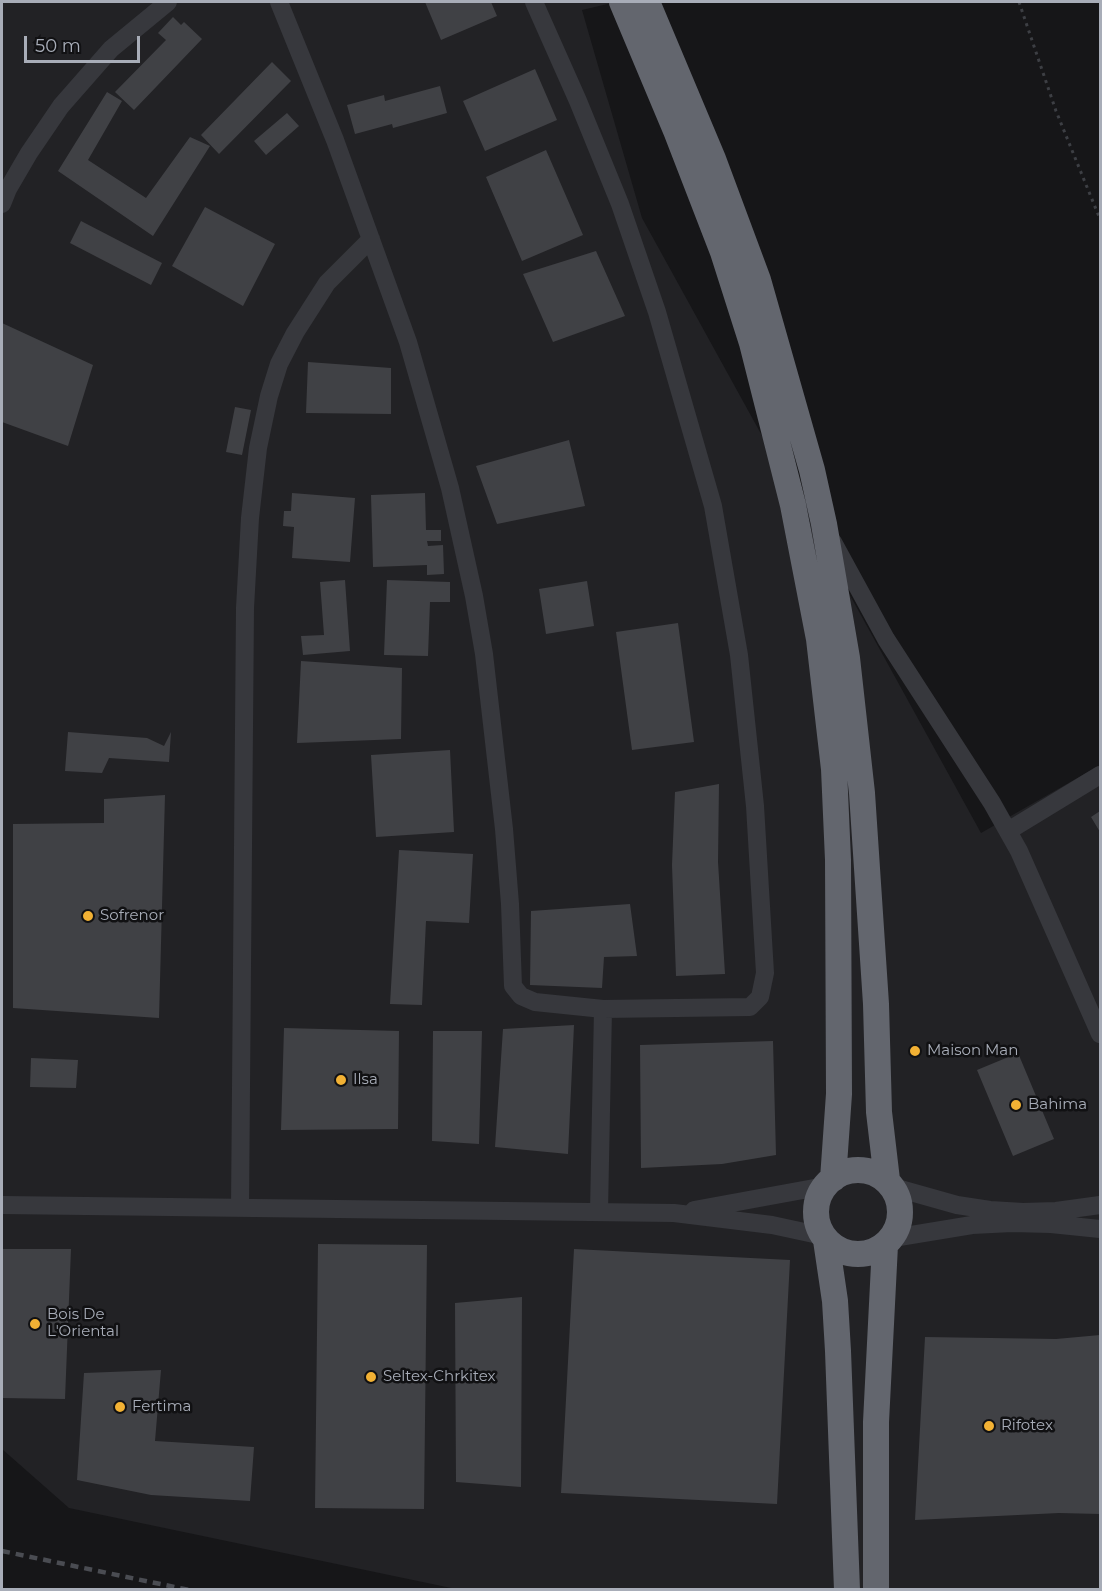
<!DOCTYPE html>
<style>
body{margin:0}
#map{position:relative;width:1102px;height:1591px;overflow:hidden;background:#161618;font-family:Montserrat,sans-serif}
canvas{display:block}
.frame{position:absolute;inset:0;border:3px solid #a8adb8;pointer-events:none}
.scale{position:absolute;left:24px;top:36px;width:116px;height:27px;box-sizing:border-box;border:3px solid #a8adb8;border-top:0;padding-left:8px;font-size:18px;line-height:21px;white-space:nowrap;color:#a8adb8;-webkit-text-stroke:4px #111113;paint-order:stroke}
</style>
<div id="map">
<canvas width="1102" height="1591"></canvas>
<div class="frame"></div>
<div class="scale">50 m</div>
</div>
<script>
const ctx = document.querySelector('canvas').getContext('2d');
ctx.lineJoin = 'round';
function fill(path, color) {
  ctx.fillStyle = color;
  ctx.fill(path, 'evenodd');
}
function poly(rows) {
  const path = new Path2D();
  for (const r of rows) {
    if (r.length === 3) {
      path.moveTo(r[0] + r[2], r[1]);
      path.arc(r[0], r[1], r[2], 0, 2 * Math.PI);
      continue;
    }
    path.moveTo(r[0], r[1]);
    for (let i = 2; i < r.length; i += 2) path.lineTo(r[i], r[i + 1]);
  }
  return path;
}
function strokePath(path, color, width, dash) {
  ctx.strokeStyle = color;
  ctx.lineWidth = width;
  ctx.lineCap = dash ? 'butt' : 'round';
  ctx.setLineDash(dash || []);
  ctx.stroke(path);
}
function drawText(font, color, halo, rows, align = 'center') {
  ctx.font = font + ' Montserrat,sans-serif';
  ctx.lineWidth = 5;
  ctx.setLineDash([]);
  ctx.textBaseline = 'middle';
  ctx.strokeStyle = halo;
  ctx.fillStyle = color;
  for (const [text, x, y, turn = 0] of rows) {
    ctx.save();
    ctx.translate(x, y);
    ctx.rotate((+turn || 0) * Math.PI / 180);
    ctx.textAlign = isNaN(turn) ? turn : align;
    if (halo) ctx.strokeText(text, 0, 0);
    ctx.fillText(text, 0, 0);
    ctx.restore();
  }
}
fill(poly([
 [2,2,616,2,582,10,642,218,981,833,1100,765,1100,1589,456,1589,69,1508,2,1449]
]), '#222225');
fill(poly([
 [425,2,491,2,497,16,441,40],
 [173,17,181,25,184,22,202,39,134,110,115,92,166,40,158,33],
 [272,62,291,81,219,154,201,135],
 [535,69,557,120,485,151,463,101],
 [440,86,447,113,393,128,392,124,355,134,347,105,384,95,385,101],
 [107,92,122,101,88,160,146,198,190,137,210,146,153,236,58,171],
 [287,113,299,126,266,155,254,141],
 [546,150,583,235,522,261,486,177],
 [205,207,275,244,243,306,172,266],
 [81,221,162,263,151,285,70,243],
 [596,251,625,316,553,342,523,274],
 [2,323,93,365,68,446,2,422],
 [308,362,391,368,391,414,306,413],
 [235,407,251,410,242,455,226,452],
 [569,440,585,506,497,524,476,466],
 [292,493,355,498,350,562,292,558,294,527,283,526,284,511,291,511],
 [425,493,426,530,441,530,441,541,427,541,428,546,443,545,444,574,427,575,427,565,373,567,371,495],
 [345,580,350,651,303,655,301,636,324,635,320,582],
 [387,580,450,582,450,602,430,602,428,656,384,655],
 [587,581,594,626,546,634,539,589],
 [678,623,694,742,632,750,616,632],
 [301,661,402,668,401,739,297,743],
 [68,732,147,738,164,746,171,732,169,762,109,758,102,773,65,771],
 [450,750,454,832,376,837,371,755],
 [719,784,718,862,725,974,676,976,672,865,675,792],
 [165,795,159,1018,13,1008,13,824,104,823,104,799],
 [1100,811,1100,832,1091,817],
 [399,850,473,854,469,923,426,921,422,1005,390,1004],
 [630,904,637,956,604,957,602,988,530,985,531,911],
 [574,1025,568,1154,495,1147,503,1029],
 [284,1028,399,1031,398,1129,281,1130],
 [433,1031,482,1031,479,1144,432,1141],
 [773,1041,776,1155,722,1164,641,1168,640,1045],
 [1018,1053,1054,1139,1013,1156,977,1070],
 [31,1058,78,1060,76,1088,30,1087],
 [318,1244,427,1245,424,1509,315,1508],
 [2,1249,71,1249,65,1399,2,1398],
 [574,1249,790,1260,777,1504,561,1493],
 [522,1297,521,1487,456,1482,455,1303],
 [1100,1335,1100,1514,1059,1513,915,1520,925,1337,1056,1339],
 [161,1370,155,1441,254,1447,250,1501,151,1495,77,1480,84,1373]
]), '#404145');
strokePath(poly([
 [1019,2,1056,111,1100,219]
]), '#3d3f44', 3, [3, 4.5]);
strokePath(poly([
 [279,2,335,140,408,342,450,488,474,596,484,654,504,829,510,904,513,986,521,996,535,1002,603,1009,750,1007,760,997,765,973,755,806,739,655,713,506,657,312,620,204,578,101,534,2],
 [2,204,8,189,29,153,61,106,111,49,168,2],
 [833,542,886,639,992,803,1019,851,1100,1034],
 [1008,831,1100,775],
 [893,1187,957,1205,990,1210,1023,1212,1056,1211,1100,1205],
 [2,1205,674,1213,772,1225,823,1236],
 [240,1208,245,608,250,518,258,448,269,396,279,364,295,333,327,283,371,239],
 [694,1210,825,1186],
 [599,1212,603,1009],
 [893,1238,972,1225,1012,1223,1051,1224,1100,1229]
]), '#37383d', 18);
strokePath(poly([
 [622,2,677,133,723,252,752,343,793,505,819,639,834,769,838,860,839,1094,833,1179],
 [647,2,713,159,758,280,812,470,824,524,847,658,862,793,876,1004,879,1112,887,1180],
 [858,1212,42],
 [826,1240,835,1301,838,1351,847,1590],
 [876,1590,876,1422,885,1245]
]), '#63666e', 26);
strokePath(poly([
 [2,1551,189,1590]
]), '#4a4c52', 4.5, [8, 6]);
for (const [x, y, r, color] of [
 [88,916,6,"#f2b134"],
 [915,1051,6,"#f2b134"],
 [341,1080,6,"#f2b134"],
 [1016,1105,6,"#f2b134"],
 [35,1324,6,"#f2b134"],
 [371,1377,6,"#f2b134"],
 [120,1407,6,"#f2b134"],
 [989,1426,6,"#f2b134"]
]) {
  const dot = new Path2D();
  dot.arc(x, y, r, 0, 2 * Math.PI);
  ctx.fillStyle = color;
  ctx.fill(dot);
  strokePath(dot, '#111113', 2);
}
drawText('15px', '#a8adb8', '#111113', [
 ["Sofrenor",100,916],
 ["Maison Man",927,1051],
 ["Ilsa",353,1080],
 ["Bahima",1028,1105],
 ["Bois De",47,1315],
 ["L'Oriental",47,1332],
 ["Seltex-Chrkitex",383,1377],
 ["Fertima",132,1407],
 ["Rifotex",1001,1426]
], 'left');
</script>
